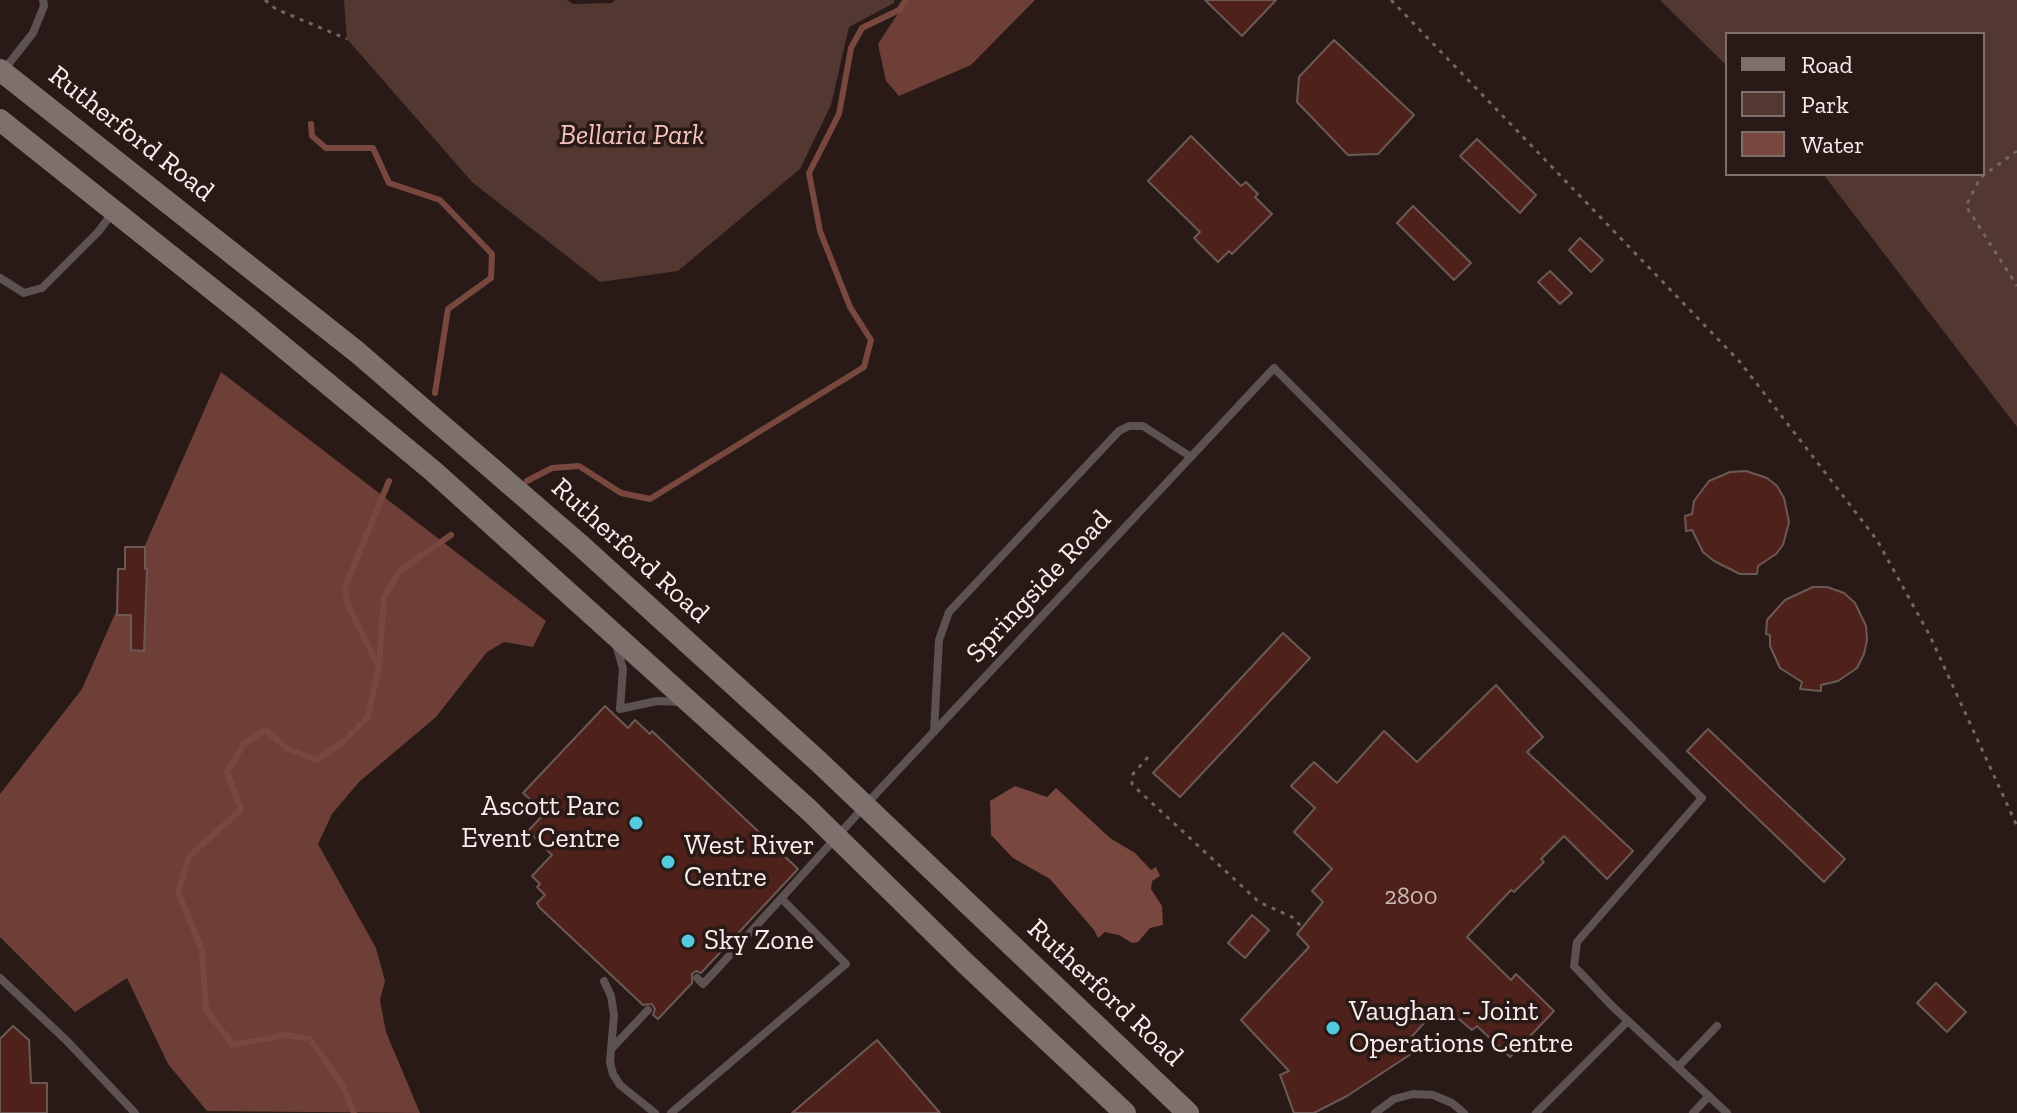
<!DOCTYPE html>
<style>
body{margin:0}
#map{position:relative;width:2017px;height:1113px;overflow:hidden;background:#291a17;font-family:"Zilla Slab",serif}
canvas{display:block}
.legend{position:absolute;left:1725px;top:32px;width:260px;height:144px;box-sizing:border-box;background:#291a17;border:2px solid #7c6f6c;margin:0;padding:10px 14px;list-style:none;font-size:24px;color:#f9eeec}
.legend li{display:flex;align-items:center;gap:16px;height:40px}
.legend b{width:40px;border:2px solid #7c6f6c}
</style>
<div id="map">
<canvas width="2017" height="1113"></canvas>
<ul class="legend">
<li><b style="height:10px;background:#7d706d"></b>Road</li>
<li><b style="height:22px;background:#533731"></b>Park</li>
<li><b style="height:22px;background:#78483f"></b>Water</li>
</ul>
</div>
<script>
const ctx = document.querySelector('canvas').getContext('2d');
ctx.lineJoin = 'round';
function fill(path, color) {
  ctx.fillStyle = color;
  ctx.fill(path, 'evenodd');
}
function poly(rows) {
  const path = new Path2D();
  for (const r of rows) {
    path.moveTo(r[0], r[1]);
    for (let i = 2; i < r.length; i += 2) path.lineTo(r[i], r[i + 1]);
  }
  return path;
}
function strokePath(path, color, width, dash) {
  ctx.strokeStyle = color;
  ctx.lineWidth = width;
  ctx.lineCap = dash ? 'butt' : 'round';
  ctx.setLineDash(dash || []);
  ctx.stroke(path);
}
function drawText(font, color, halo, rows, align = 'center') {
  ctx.font = font + ' "Zilla Slab",serif';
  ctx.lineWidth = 7;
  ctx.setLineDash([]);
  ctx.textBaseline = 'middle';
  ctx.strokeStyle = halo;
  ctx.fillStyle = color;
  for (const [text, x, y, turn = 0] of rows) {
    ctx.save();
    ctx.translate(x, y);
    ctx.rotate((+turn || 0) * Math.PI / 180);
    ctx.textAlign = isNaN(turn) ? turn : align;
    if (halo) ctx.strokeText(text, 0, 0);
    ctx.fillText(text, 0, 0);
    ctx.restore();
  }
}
fill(poly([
 [344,0,567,0,573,4,612,3,615,0,895,0,894,3,849,27,831,105,800,169,678,271,600,282,472,182,347,39],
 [1660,0,2017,0,2017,427,1823,174,1983,174,1983,34,1727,34,1727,66]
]), '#533731');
fill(poly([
 [907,0,1035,0,971,65,899,96,886,81,878,44],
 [221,372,546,621,533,647,504,642,487,652,436,717,359,782,332,814,318,844,376,948,385,981,380,1000,386,1032,420,1113,207,1111,168,1064,127,978,75,1012,0,937,0,794,82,689]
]), '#6e3f37');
fill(poly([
 [1015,786,1047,797,1056,788,1110,838,1135,853,1151,870,1156,867,1160,876,1152,881,1151,889,1162,906,1163,925,1150,928,1138,942,1132,943,1119,935,1105,932,1098,938,1094,930,1050,879,1013,858,991,835,990,801]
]), '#78483f');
strokePath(poly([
 [311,124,312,136,326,148,373,148,389,183,440,200,492,254,491,278,448,309,435,393],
 [527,481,552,468,579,466,621,493,650,499,864,367,871,340,850,307,820,231,809,173,839,114,851,48,862,28,899,10,906,0],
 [377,663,347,603,345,587,389,481],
 [354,1113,343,1086,310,1039,286,1035,233,1045,206,1010,202,950,178,892,189,856,241,810,227,772,244,744,265,730,288,749,316,760,344,741,368,717,379,666,384,598,399,571,451,535]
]), '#78483f', 6);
const building = poly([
 [1205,0,1276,0,1242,36,1205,0],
 [1334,40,1414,115,1378,154,1348,155,1297,102,1299,77,1334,40],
 [1191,136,1241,186,1246,182,1258,194,1255,197,1272,214,1232,254,1229,251,1218,262,1194,238,1200,232,1148,181,1191,136],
 [1477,139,1536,195,1520,213,1460,156,1477,139],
 [1413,206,1471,263,1454,280,1397,223,1413,206],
 [1580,238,1603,260,1591,272,1569,250,1580,238],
 [1550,271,1572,293,1560,304,1538,282,1550,271],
 [1746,471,1767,478,1777,486,1784,498,1789,522,1783,545,1776,554,1758,566,1757,574,1740,574,1714,561,1703,552,1692,530,1686,531,1685,516,1692,514,1694,501,1709,481,1730,472,1746,471],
 [125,547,145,547,145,569,147,569,144,651,131,650,131,615,117,615,118,569,125,569,125,547],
 [1813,587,1827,587,1844,593,1855,603,1866,626,1867,640,1864,654,1857,668,1838,681,1821,685,1821,691,1800,689,1802,682,1780,668,1770,646,1770,635,1766,634,1767,620,1785,600,1813,587],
 [1283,633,1310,658,1180,797,1153,773,1283,633],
 [1496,685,1543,737,1527,752,1633,851,1607,879,1564,836,1541,859,1544,862,1514,892,1511,890,1467,937,1511,980,1516,974,1554,1011,1510,1057,1477,1026,1472,1030,1441,1004,1406,1043,1414,1052,1347,1096,1314,1113,1294,1113,1280,1075,1289,1071,1241,1020,1309,947,1297,934,1323,902,1312,891,1332,869,1294,832,1315,808,1291,786,1314,762,1337,783,1384,731,1417,762,1496,685],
 [605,706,628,728,635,720,650,734,652,731,798,869,701,973,696,971,692,974,692,983,658,1019,653,1015,655,1009,652,1004,643,1005,539,907,537,903,545,895,537,887,540,884,532,876,552,855,528,831,545,813,523,793,605,706],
 [1708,729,1845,859,1824,882,1687,751,1708,729],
 [1252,915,1269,930,1245,958,1228,943,1252,915],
 [1936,983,1966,1012,1947,1032,1917,1003,1936,983],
 [13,1026,29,1040,31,1083,47,1083,47,1113,0,1113,0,1039,13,1026],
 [877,1040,940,1113,792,1113,877,1040]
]);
fill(building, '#4e221b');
strokePath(building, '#6c5955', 2);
strokePath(poly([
 [265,0,276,9,347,39],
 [1391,0,1740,362,1877,540,1930,636,2017,826],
 [2017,151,1980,178,1966,206,2017,286],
 [1148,757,1133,774,1132,784,1139,791,1259,902,1292,917,1302,927]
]), '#726562', 3, [4, 6]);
strokePath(poly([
 [3,71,33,33,44,6,43,0],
 [0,278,24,293,42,288,98,232,114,211],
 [616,644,623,669,620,709,657,701,682,702],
 [934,732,939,640,949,612,1119,431,1129,426,1143,426,1191,457],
 [0,978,67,1041,135,1113],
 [697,978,703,984,718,968,871,799,1274,368,1702,798,1577,942,1574,966,1612,1006,1727,1113],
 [604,981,611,996,614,1015,610,1062,613,1074,620,1085,655,1113],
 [613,1047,648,1010],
 [1678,1067,1717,1026],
 [671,1113,846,964,782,899],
 [1375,1113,1394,1099,1413,1094,1433,1095,1452,1103,1464,1113],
 [1536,1113,1628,1021],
 [1693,1113,1709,1096]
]), '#5b5251', 8);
strokePath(poly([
 [0,70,357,352,578,543,819,762,1188,1113],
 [0,120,247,317,433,471,809,810,965,963,1125,1113]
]), '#7d706d', 22);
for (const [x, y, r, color] of [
 [636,823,8,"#55cade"],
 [668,862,8,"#55cade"],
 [688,941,8,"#55cade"],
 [1333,1028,8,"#55cade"]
]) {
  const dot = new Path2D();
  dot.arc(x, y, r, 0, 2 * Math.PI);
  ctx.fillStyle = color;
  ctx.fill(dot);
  strokePath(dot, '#291a17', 3);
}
drawText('24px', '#cebbb8', null, [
 ["2800",1411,897]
]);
drawText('28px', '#f9eeec', '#291a17', [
 ["Rutherford Road",131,134,38],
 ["Rutherford Road",630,551,42],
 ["Springside Road",1039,587,-47],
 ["Rutherford Road",1105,993,43]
]);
drawText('italic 28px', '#f6c4bb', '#291a17', [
 ["Bellaria Park",632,136]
]);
drawText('28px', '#f9eeec', '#291a17', [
 ["Ascott Parc",620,807,"right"],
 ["Event Centre",620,839,"right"],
 ["West River",684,846],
 ["Centre",684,878],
 ["Sky Zone",704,941],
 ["Vaughan - Joint",1349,1012],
 ["Operations Centre",1349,1044]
], 'left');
</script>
